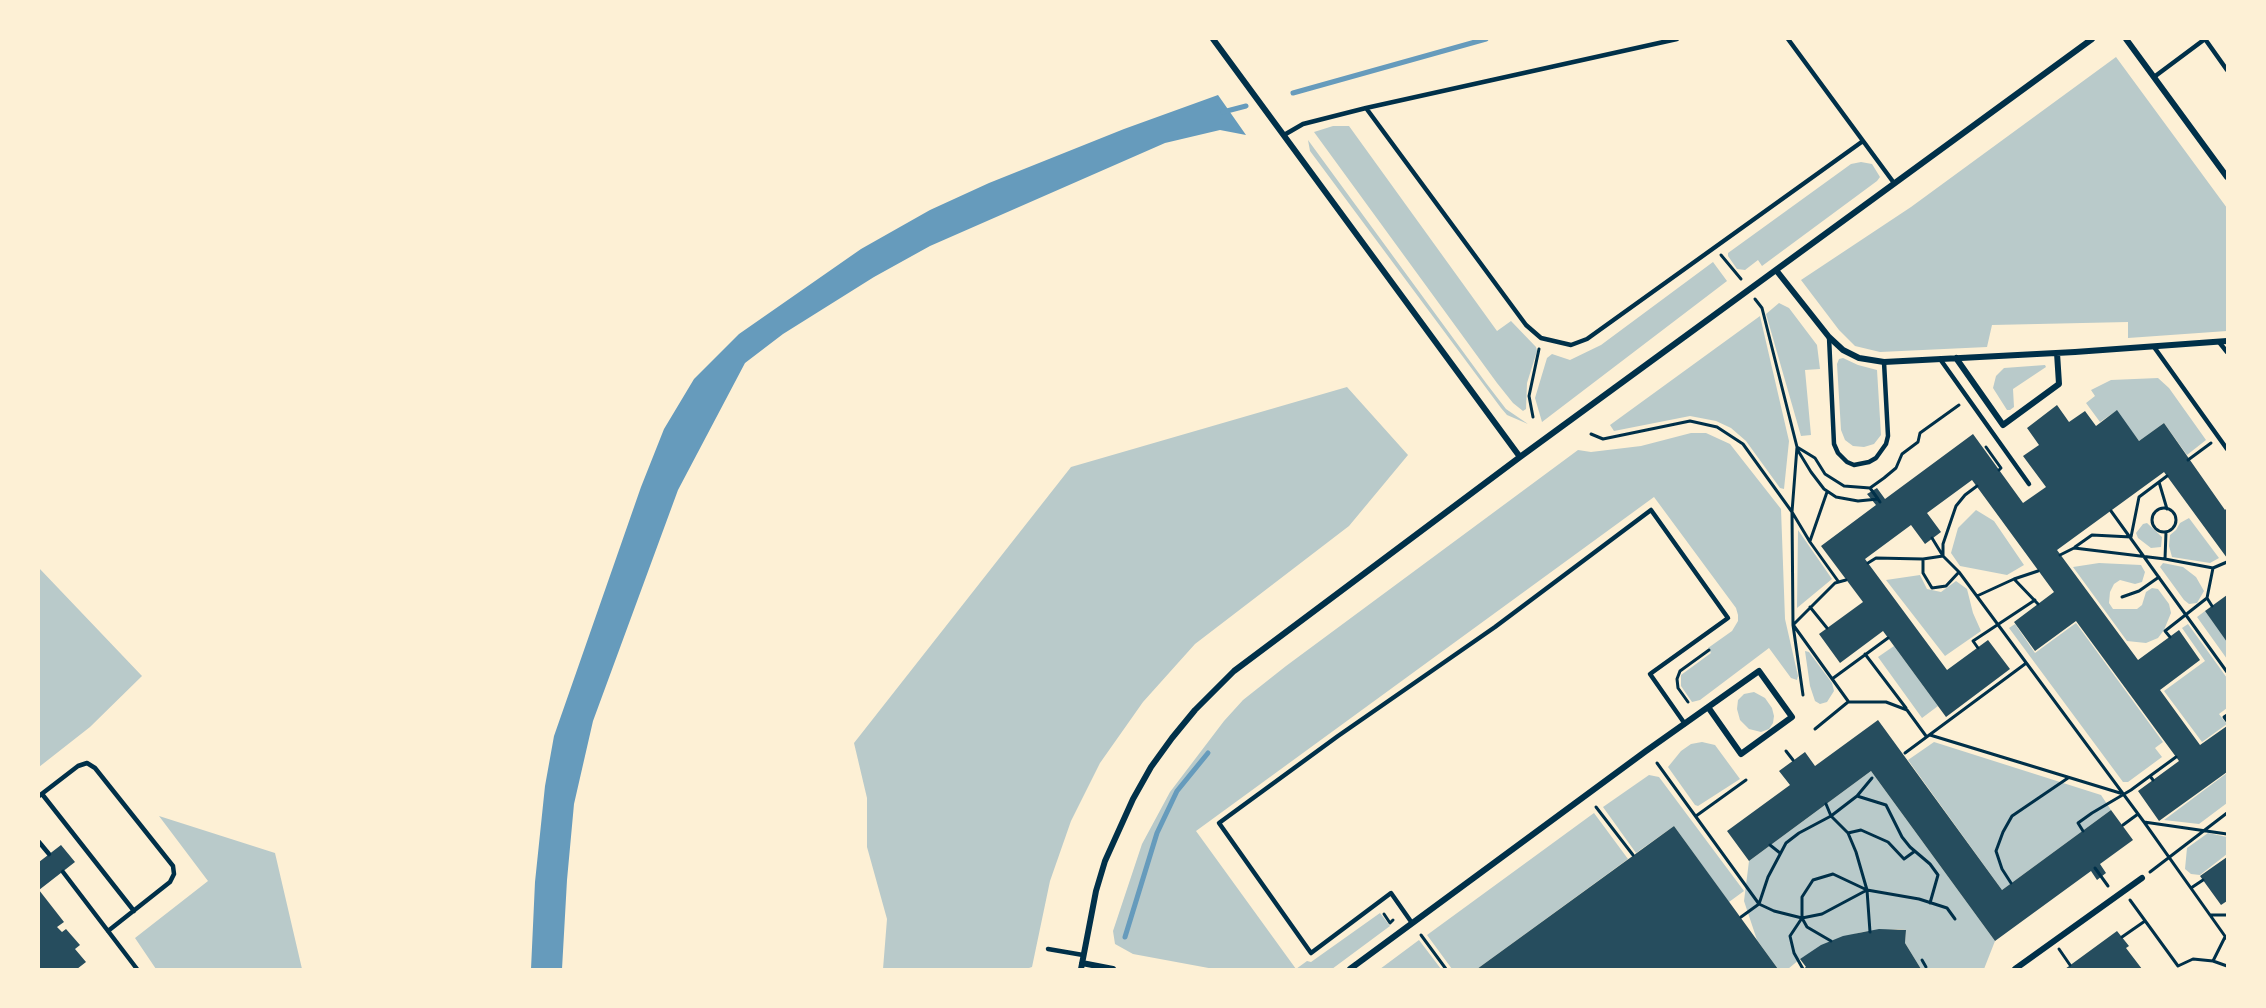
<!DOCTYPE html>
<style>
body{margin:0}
#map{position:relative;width:2266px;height:1008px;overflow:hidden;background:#fdf0d5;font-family:"Nunito Sans",sans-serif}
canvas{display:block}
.frame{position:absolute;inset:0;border:40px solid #fdf0d5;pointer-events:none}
</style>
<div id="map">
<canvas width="2266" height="1008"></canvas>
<div class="frame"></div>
</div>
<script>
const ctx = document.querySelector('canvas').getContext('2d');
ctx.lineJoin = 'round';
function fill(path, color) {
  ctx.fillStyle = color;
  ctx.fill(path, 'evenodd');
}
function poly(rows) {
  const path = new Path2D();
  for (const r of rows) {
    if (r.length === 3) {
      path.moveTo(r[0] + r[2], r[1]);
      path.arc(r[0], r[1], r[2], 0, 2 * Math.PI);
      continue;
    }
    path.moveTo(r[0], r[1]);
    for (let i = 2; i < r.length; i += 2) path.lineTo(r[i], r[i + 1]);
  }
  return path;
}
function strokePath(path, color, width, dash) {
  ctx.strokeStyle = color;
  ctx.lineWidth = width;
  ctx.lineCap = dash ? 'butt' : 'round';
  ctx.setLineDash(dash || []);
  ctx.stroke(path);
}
fill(poly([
 [2116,57,2227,208,2227,331,2128,338,2128,322,1992,325,1987,347,1880,352,1855,346,1839,330,1801,280,1911,207],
 [1333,126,1349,126,1497,331,1511,321,1536,347,1537,351,1527,383,1526,409,1523,411,1513,403,1497,383,1314,132],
 [1308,140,1486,383,1506,409,1528,424,1507,415,1501,408,1310,151],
 [1861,162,1872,164,1880,177,1877,181,1762,266,1758,260,1745,270,1737,269,1728,256,1728,253,1851,164],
 [1713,262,1727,281,1542,422,1535,398,1547,358,1552,354,1570,360,1601,345],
 [1779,303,1789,308,1817,345,1820,369,1805,370,1811,435,1801,436,1766,314],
 [1760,316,1789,441,1784,489,1780,488,1746,441,1731,428,1716,421,1690,416,1614,431,1610,425],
 [1843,358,1858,365,1877,370,1881,435,1874,444,1864,447,1853,446,1845,440,1841,430,1837,364,1839,359],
 [2045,365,2046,367,2013,389,2014,407,2010,410,2007,410,1993,388,1996,376,2004,368],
 [2158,378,2169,388,2206,440,2187,455,2164,423,2139,441,2116,411,2100,422,2086,403,2095,396,2091,390,2111,380],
 [1347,387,1408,455,1349,526,1195,644,1143,702,1100,763,1071,821,1050,881,1032,967,1026,969,883,969,887,919,867,847,867,798,854,743,1071,467],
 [1691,433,1706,433,1730,444,1781,509,1785,619,1798,676,1797,680,1791,678,1769,648,1700,700,1692,702,1681,686,1681,675,1711,653,1708,648,1732,631,1738,621,1738,615,1736,608,1654,497,1196,831,1296,969,1307,961,1311,962,1380,913,1390,926,1332,969,1214,969,1133,954,1115,944,1113,931,1142,844,1170,792,1224,721,1243,700,1286,666,1578,450,1591,452,1641,446],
 [1976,510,1994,521,2024,565,2007,575,1960,566,1951,553,1958,528],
 [2189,518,2219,558,2210,563,2172,557,2169,546,2170,535,2176,530,2180,523],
 [2147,523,2162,537,2161,547,2151,548,2138,538,2136,533,2143,524],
 [1798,530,1832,579,1797,608],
 [2099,563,2141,565,2145,572,2142,582,2135,584,2120,580,2114,584,2110,592,2109,603,2113,609,2137,609,2142,605,2146,592,2152,588,2158,589,2169,604,2171,613,2164,630,2158,638,2146,643,2127,641,2073,567],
 [2163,563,2183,567,2196,577,2204,591,2197,603,2189,604,2184,600,2160,567],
 [39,568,142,676,90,727,39,767],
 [1920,575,1927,589,1941,592,1956,581,1967,589,1973,613,1981,631,1945,656,1886,580],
 [2205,611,2227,641,2227,659,2197,617],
 [2076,623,2163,742,2155,748,2162,757,2128,782,2123,782,2009,628,2015,624,2035,653],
 [2188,624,2227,678,2227,708,2219,714,2227,724,2202,742,2164,691,2205,661,2182,628],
 [1894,646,1938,706,1922,718,1878,657],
 [1805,651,1809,652,1832,683,1834,691,1827,702,1820,704,1815,701,1810,686],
 [1754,692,1765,698,1772,708,1774,716,1773,723,1769,729,1761,732,1749,729,1740,720,1737,709,1738,700,1744,694],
 [1702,742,1715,745,1740,779,1698,806,1695,805,1668,767,1681,751,1691,744],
 [1934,742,2101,795,2111,810,2002,890,1908,760],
 [1871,771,1995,941,1984,969,1921,969,1905,943,1906,930,1898,929,1862,932,1831,941,1800,959,1788,969,1778,969,1757,940,1744,901,1749,861],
 [2227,773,2227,803,2199,824,2164,820],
 [1649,775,1659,777,1744,891,1729,902,1674,826,1636,853,1603,807],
 [1594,813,1628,859,1477,969,1452,969,1427,935],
 [159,816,275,853,302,969,156,969,135,938,208,881],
 [2208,833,2227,837,2227,854,2200,875,2191,874,2185,869,2187,848],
 [1419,940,1441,969,1380,969]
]), '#b9caca');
fill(poly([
 [1218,95,1246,135,1220,130,1165,143,930,246,874,277,783,334,745,363,678,490,593,721,574,804,567,880,562,969,531,969,535,882,545,786,554,736,641,487,664,429,694,379,739,334,861,249,930,210,989,183,1124,129]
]), '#669bbc');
strokePath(poly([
 [1293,93,1486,39],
 [1223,112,1246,106],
 [1125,937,1157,833,1177,791,1208,753]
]), '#669bbc', 5);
fill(poly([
 [2057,405,2069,422,2085,411,2096,426,2117,410,2139,441,2164,423,2225,510,2227,508,2227,558,2164,472,2057,550,2138,660,2179,630,2200,660,2160,690,2200,745,2227,726,2227,772,2159,821,2138,791,2179,761,2076,621,2035,651,2014,622,2054,592,1972,480,1927,513,1941,532,1925,544,1911,525,1865,559,1947,670,1988,640,2010,669,1946,717,1883,631,1840,663,1819,634,1863,602,1821,546,1876,505,1867,494,1877,488,1885,499,1973,434,2023,503,2046,487,2023,456,2039,445,2027,428],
 [2227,595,2227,642,2205,611],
 [1878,720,2002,890,2111,810,2133,840,2100,864,2106,873,2097,880,2091,871,1995,941,1871,771,1749,861,1727,831,1790,785,1779,771,1805,752,1815,766],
 [1674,826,1778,969,1477,969],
 [61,845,75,862,39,890,39,862],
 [2227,857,2227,901,2221,905,2200,876],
 [39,890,64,922,57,927,62,932,66,929,80,945,75,949,86,962,77,969,39,969],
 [1879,929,1906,930,1905,943,1921,969,1803,969,1806,967,1800,959,1821,945,1843,936],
 [2117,931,2129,946,2126,948,2142,969,2065,969]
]), '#264d5e');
strokePath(poly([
 [1721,255,1741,279],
 [1755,299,1762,308,1797,447,1792,512,1810,542,1838,581],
 [1533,417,1529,396,1539,349],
 [1591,434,1603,439,1690,421,1717,427,1743,444,1792,512,1793,625,1803,695],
 [1797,447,1815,458,1825,474,1844,486,1870,488,1884,478,1896,468,1902,454,1918,442,1920,433,1959,405],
 [1986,447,2001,468,1999,470],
 [1797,449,1811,472,1824,489,1836,497,1858,501,1878,499,1880,502],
 [2188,460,2211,443],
 [2159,482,2167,509],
 [1870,488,1878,499],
 [2164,520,12],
 [2111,511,2227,672],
 [1932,538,1943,556,1959,572,2144,822,2227,939],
 [1810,541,1827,492],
 [2075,547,2092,535,2131,537,2139,497,2167,476],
 [2060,555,2074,548,2165,559,2213,568,2227,562],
 [2165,559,2166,532],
 [1923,560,1923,573,1932,588,1946,586,1959,572],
 [1868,563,1876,558,1923,559,1943,556,1943,544,1956,506,1965,495,1977,486],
 [2014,579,2038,604],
 [1977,596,2014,579,2038,571],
 [2122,597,2139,591,2159,577],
 [2207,598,2213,568],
 [1810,607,1827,628],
 [1793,625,1835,583,1846,580],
 [1794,626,1848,701],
 [2170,637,2165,631,2207,598,2212,606],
 [1978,648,1973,641,2035,600],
 [1865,654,1906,708],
 [1832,679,1888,638],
 [1688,702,1678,688,1677,679,1680,671,1709,650],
 [2227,715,2224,717,2227,721],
 [1815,729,1848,702,1886,702,1907,710,1926,736],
 [1930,735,2120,793],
 [1786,751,1793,760],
 [1905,753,2025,664],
 [1657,763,1759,904,1774,911,1802,918,1822,914,1867,890,1919,899,1947,908,1955,919],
 [2150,776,2176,757],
 [1857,796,1886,805,1902,837,1910,847,1930,864,1938,875,1930,903],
 [1826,804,1831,816,1848,833,1856,852,1867,890,1870,932],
 [1596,807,1633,855],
 [1696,816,1746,780],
 [2144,822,2227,834],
 [2123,825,2138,814],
 [2083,831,2078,823,2092,813,2131,790,2150,776,2153,780],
 [1848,833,1861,830,1888,842,1904,859,1915,851],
 [1770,845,1780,853],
 [2095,868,2108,886],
 [2150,872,2227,813],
 [2011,883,2002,869,1996,851,2003,832,2012,816,2068,778],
 [2191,888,2203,880],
 [2130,900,2178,966,2193,959,2213,961,2225,937],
 [1384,914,1390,923,1393,920],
 [2210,915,2227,915],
 [1741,917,1759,904,1768,877,1786,843,1799,833,1831,816,1857,796,1872,778],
 [1802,918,1790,936,1794,953,1803,969],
 [1421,935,1446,969],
 [2122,937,2145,921],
 [1831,941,1807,927,1802,918,1802,897,1813,880,1833,874,1867,890],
 [2059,949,2070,965],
 [1922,960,1926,967],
 [2213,961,2227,966]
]), '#003049', 3);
strokePath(poly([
 [1788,39,1894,183],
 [2205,39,2227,70],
 [2154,77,2205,39],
 [1366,108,1677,39],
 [1284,135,1303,124,1366,108,1526,325,1541,338,1571,345,1587,339,1863,141],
 [1829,337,1834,444,1838,453,1847,462,1854,465,1869,462,1876,458,1886,444,1888,436,1884,362],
 [2219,342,2227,352],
 [2154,347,2227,449],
 [1940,359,2029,484],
 [42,794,134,911],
 [39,796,78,766,87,763,95,768,173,866,174,874,170,882,108,931],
 [39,842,49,854],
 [63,872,137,969],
 [1412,923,1391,893,1311,953,1219,823,1338,736,1495,627,1651,510,1728,618,1650,674,1685,724],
 [1048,949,1083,955]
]), '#003049', 4.5);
strokePath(poly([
 [1213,39,1520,457],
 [2126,39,2227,177],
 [1776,270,1829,337,1843,350,1859,358,1884,362,2075,352,2227,341],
 [1956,358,2003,425,2059,384,2057,353],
 [1082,963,1113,969],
 [1081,969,1096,891,1105,861,1133,799,1151,767,1172,738,1195,710,1234,671,1520,457,2092,39],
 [1350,969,1646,751,1759,671,1792,717,1741,754,1708,707],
 [2015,969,2142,878]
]), '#003049', 6);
</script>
